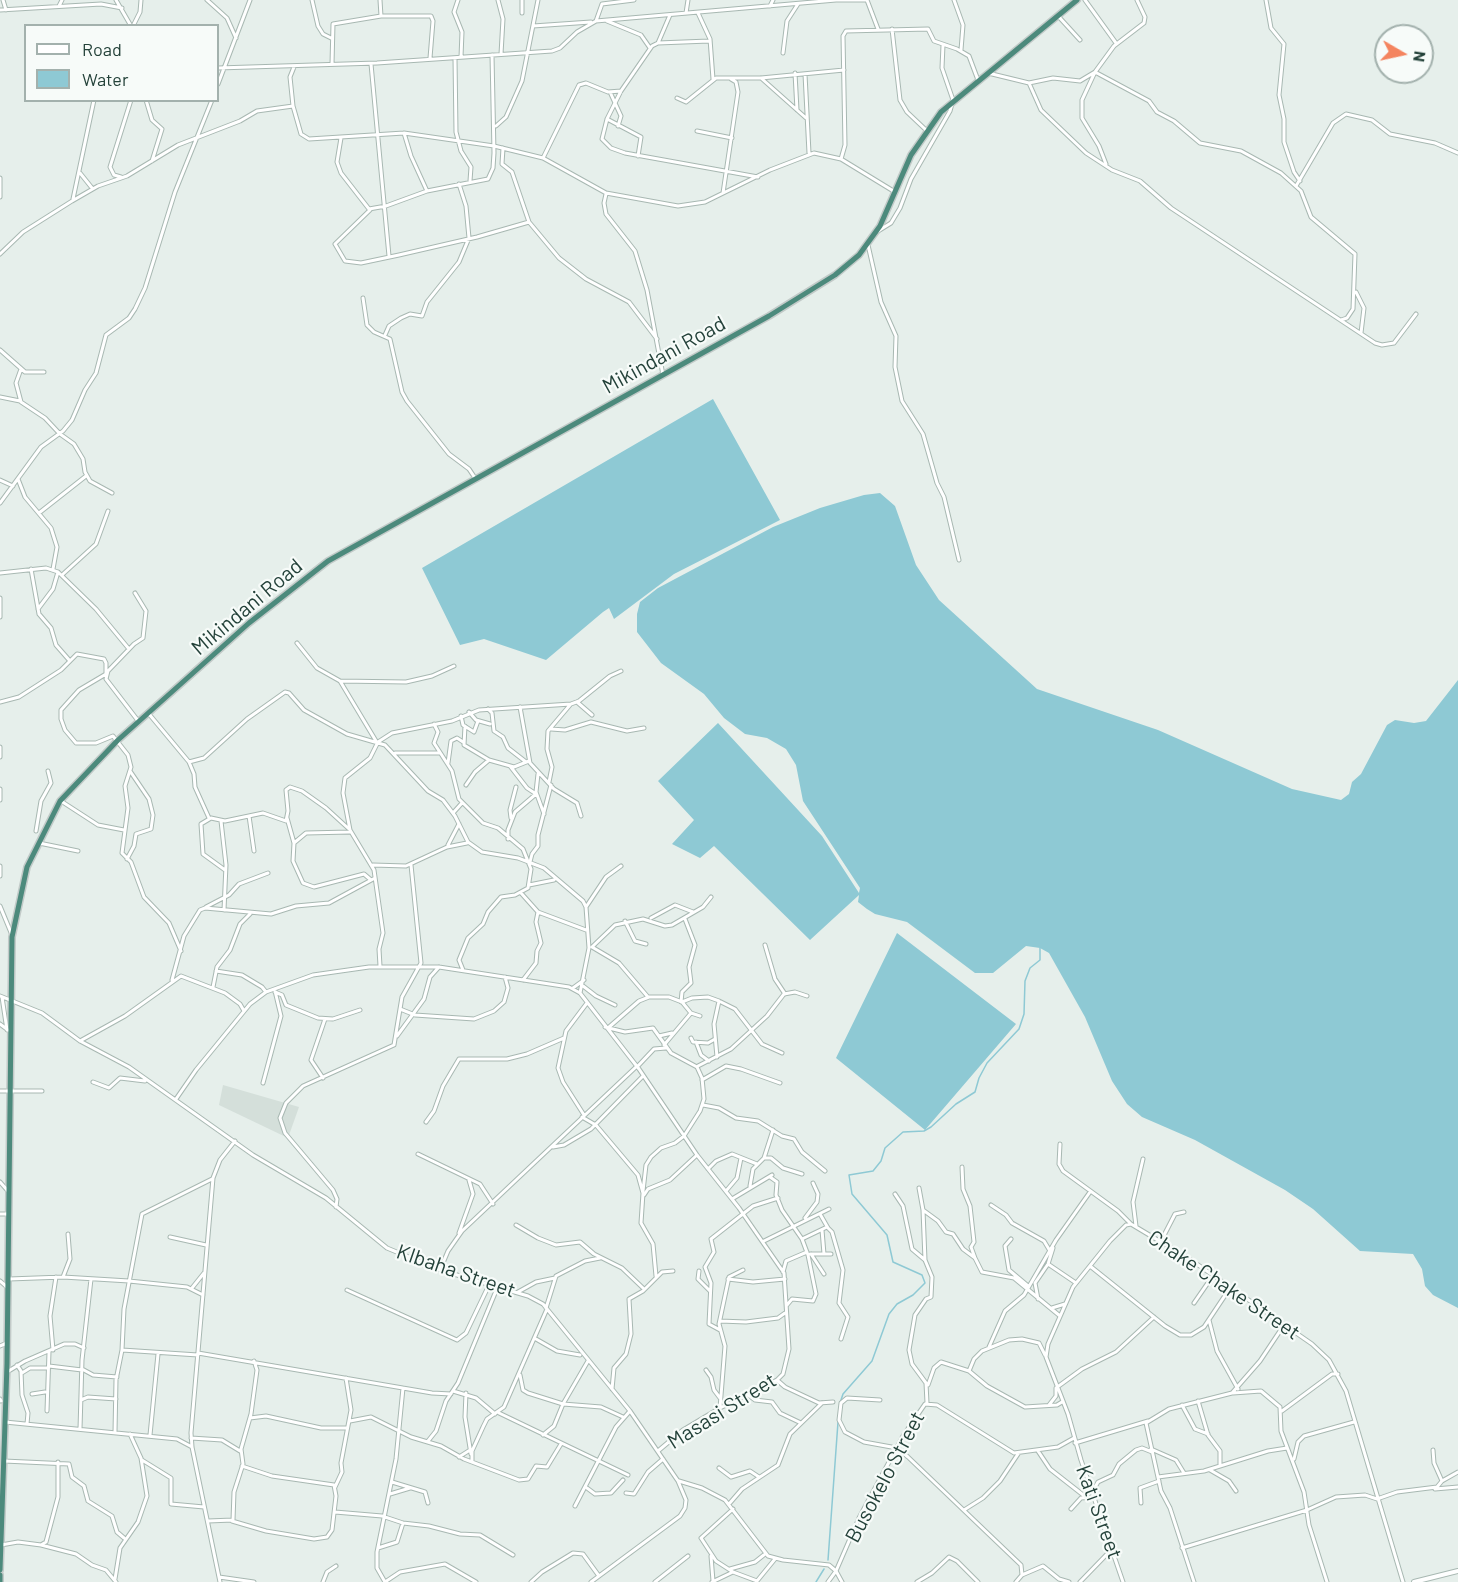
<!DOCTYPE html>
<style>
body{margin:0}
#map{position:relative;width:1458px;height:1582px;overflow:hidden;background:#e6efeb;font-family:Barlow,sans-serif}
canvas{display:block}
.legend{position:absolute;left:24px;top:24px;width:195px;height:78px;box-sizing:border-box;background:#f7fbf9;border:2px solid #a3b1ad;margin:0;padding:8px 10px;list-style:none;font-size:18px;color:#24423a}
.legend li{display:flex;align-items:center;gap:12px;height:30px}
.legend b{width:30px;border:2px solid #a3b1ad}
.north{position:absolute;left:1374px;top:24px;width:60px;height:60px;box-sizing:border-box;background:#f7fbf9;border:2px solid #a3b1ad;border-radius:50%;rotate:99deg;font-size:16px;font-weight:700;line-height:24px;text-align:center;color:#24423a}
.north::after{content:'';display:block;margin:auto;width:21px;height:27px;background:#f4845f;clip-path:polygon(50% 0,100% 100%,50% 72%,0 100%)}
</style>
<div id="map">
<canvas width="1458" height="1582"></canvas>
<ul class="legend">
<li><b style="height:8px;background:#fff"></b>Road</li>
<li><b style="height:16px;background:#8ec9d4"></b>Water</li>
</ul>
<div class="north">N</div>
</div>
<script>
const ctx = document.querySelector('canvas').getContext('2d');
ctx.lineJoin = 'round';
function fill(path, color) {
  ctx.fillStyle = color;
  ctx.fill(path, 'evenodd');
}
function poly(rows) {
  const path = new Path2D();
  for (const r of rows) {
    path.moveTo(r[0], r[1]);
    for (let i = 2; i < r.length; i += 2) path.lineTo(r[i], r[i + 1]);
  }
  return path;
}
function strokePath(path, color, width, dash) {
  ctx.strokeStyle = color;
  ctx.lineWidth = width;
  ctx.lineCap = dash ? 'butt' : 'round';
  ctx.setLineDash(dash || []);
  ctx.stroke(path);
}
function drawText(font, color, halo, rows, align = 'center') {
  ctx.font = font + ' Barlow,sans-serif';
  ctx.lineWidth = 4.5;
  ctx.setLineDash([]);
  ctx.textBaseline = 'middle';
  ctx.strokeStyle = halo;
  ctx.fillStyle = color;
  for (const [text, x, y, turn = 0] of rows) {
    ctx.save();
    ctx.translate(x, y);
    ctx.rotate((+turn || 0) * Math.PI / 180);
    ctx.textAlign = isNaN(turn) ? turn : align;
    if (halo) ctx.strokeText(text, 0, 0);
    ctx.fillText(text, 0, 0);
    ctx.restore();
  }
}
fill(poly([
 [223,1085,299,1107,288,1138,219,1105]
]), '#d4dfda');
fill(poly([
 [713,399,780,520,674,574,614,619,609,608,603,612,546,660,484,639,460,645,422,568],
 [880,493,895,506,916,565,939,600,1037,689,1158,730,1292,789,1341,800,1349,794,1352,782,1361,774,1387,725,1395,720,1414,723,1426,721,1458,680,1458,1308,1433,1295,1425,1286,1422,1269,1413,1254,1360,1251,1313,1209,1285,1190,1195,1140,1142,1117,1127,1104,1112,1081,1085,1017,1049,953,1040,948,1026,946,993,973,975,973,907,922,875,914,867,909,858,902,859,895,810,940,714,846,700,858,672,844,694,820,658,781,718,723,822,836,859,893,860,888,803,801,796,765,786,749,767,738,745,734,724,718,704,694,661,663,637,632,637,614,640,602,658,588,773,527,820,508,864,495],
 [897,933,1016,1024,925,1130,836,1058]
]), '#8ec9d4');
strokePath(poly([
 [840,1403,843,1394,872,1361,889,1314,897,1304,913,1295,925,1283,922,1275,893,1262,887,1235,852,1194,849,1175,873,1171,881,1161,885,1148,903,1132,924,1131,931,1127,956,1104,975,1092,979,1078,987,1063,1019,1029,1024,1014,1025,981,1030,968,1040,960,1040,948],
 [828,1560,838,1422],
 [816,1582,824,1569]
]), '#8ec9d4', 1.5);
const minor = poly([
 [3,0,6,10],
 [116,0,131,26],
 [207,0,227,18,236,38],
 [312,0,318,26,323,34,331,38],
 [380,0,381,16],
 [458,0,454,12,462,32,461,57],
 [498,0,503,19,501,54],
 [954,0,963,25,961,50],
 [1085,0,1116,43],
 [1266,0,1271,28,1284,44,1279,95,1284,119,1284,142,1294,172,1300,181],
 [59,6,62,0],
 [770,6,773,0],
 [0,10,101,4,122,8],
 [522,13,522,0],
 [686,13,688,0],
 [698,13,710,39,713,79],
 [1059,17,1080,40],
 [596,21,602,4,634,0],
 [607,21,641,35,650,48],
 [133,26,140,12,141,0],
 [533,26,591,22],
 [892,29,900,100,907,112,926,130],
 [709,41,658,43,652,46,621,91,607,119,602,139,611,148,625,153,758,177],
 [658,43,670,15],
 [783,53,787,21,798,4],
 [455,58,456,132,461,151,471,167,470,181],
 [332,64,333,24,381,16,431,16,433,21,430,58],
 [371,64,389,256],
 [294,67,290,77,293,106,301,134,309,139,404,133,494,146,543,158,606,193,678,206,705,202,770,170,814,153,841,159,895,192],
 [218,68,377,63,552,51,560,48,577,32,596,21,836,0,867,0,878,29],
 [795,73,797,110],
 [988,73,1029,83,1053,78,1080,81,1095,72,1149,101,1157,112,1174,121,1200,143,1241,151,1281,173,1301,191,1311,217,1355,254,1353,309,1347,318,1341,320],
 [805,74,809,153],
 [761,78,806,118],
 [1029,83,1041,110,1086,153,1112,170,1140,181,1171,208,1375,343,1382,345,1394,343,1416,314],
 [218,84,250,0],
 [610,92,621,116,618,126],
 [677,98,686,102,716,78,761,78,844,70],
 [146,100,152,120,162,129,152,161],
 [607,119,641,137,638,156],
 [496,126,506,117,522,81,538,0],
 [697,131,732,138],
 [404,133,411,156,427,191],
 [341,138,337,162,341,173,369,209,386,206,427,191,488,179,493,168,494,153,492,55],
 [503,148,502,164,512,172,529,222,559,258,586,279,629,302,657,339],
 [543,158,579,85,586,83,608,92,621,91],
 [841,159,845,145,843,36,846,31,928,29,934,41,957,49,969,56,978,80],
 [1106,164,1099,146,1082,118,1082,100,1095,72,1114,46,1144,23,1145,17,1137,0],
 [80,173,92,188],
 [121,177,114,175,110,167,131,100],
 [0,178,0,197],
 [1296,186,1333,123,1346,114,1372,120,1390,134,1435,143,1458,153],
 [723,193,738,92,736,82,731,79],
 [606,194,604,203,606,214,635,251,647,290,663,375],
 [73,199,94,100],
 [370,210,335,244,345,261,361,263,399,255,477,237,529,222],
 [878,231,891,223,900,208,911,179,950,111,953,100,942,68,943,45],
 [868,245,881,302,896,336,895,367,902,401,923,434,937,483,944,497,959,560],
 [0,254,23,232,72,201,98,186,127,176,178,145,240,121,257,111,293,106],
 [1356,292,1364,308,1361,333],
 [363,298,367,325,374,332,390,339,402,392,407,401,449,454,469,469,475,478],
 [385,335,389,326,401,318,410,314,422,316,427,302,459,262,469,238,466,206,459,184],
 [0,350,25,372,44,372],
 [21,369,16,383,21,402,45,418,60,434,74,444,83,459,85,472,90,481,112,493],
 [0,397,20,401],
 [18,479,25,497,51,528,57,547,53,569],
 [0,480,13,486],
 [0,503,41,447,63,431,72,420,85,390,96,373,106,335,129,318,135,309,145,288,175,192,212,100],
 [39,513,86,476],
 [31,569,39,614,51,628,56,645,70,661],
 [0,573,46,568,58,572,96,609,129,649],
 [62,575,96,544,108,511],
 [135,593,146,611,143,638,134,644,108,671,106,679,139,722],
 [0,598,0,617],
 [38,609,53,589,58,572],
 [297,643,317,668,340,681,376,741],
 [106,674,79,690,61,710,61,719,65,730,76,743,96,743,113,736,128,755,131,767,125,786,128,808,122,853,131,862,144,897,169,923,181,951],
 [340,681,406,682,432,676,454,666],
 [0,702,19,697,61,670,77,654,104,659,106,663,106,674],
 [577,702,592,715],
 [520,707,530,763,554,789,577,803,581,816],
 [488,709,492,713,494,731,503,737,508,748,526,762],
 [469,712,476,720,490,724],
 [149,714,189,762,204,758,247,719,285,692,289,693,304,710,347,734,385,745,428,791,443,800,455,816,468,842,482,852,518,858,544,868,583,901,586,907,589,948,580,993],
 [461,716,463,725,474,732,478,721],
 [434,724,438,732,434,743,452,771,459,799,483,823,498,828,523,849,531,869,528,888,515,895,501,897,488,912,483,924,468,938,459,960,463,970],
 [465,726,464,745,489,760],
 [551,729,565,730,591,722,627,731,644,728],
 [0,747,0,757],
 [395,753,440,753],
 [189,762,194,774,195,787,209,818],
 [448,763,451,741,457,738,463,742],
 [538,774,536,792,544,814],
 [549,782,552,767,547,749,548,731,570,705],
 [466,785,475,772,489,760,514,767,529,761],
 [0,789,0,800],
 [61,801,98,825,124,830],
 [453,813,462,803],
 [249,816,254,851],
 [287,818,294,843,293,861,303,883,314,887,364,874,371,880],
 [511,818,510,810,516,787],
 [221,821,226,865,224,910],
 [36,831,41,801,51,783,48,771],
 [508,839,508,830,515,812,536,794,527,788,510,766],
 [39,843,78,851],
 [294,843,306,833,350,832],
 [448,845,459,824],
 [127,859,134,846,136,834,151,829,153,815,149,799,130,771],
 [530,862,532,854,538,846,538,835,551,785],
 [373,865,406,866,447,847,467,843],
 [0,866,0,876],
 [225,870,203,854,201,824,211,818,225,821,263,813,286,821,288,811,286,790,290,787,302,791,326,808,349,829],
 [529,885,554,880],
 [521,893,538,912,586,930],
 [0,906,12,935],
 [206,907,229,895,239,884,268,873],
 [586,907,606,877,621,866],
 [651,918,675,905,693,912],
 [625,921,635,941,646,944],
 [765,945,775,979,785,994],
 [592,947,619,963,648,997,669,997,682,1002,692,998,708,997,719,1001,735,1009,762,1044,782,1053],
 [592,947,615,925,643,919,665,926,672,925,703,907,711,897],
 [380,966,379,949,383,933,374,870,350,830,343,793,345,778,370,758,378,742,392,733,452,721,479,710,571,704,579,701,610,676,621,671],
 [216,971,242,975,262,987,266,992],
 [172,980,184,936,200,910,205,908,271,914,296,906,329,903,375,878],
 [523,980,536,963,537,951,541,943,536,922,538,912],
 [583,986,596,996,615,1005],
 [213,987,217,967,230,950,240,924,250,914],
 [573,988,584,980],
 [275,992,282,995,286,1005,318,1018,333,1019,360,1010],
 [0,996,42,1013,80,1041,129,1067,253,1155,326,1198,387,1248,440,1270,528,1296,543,1304,630,1411,678,1481,686,1500,685,1508,680,1516,591,1582],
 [2,997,7,1030],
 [681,1002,682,992,691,983,689,967,695,945,685,919],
 [682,1002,691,1013,700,1016],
 [400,1009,415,1015,474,1019,494,1011,504,1002,508,988,505,977],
 [0,1024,8,1030],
 [605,1027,625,1032,653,1028,671,1053,697,1067,702,1078,704,1099,700,1111,684,1136,675,1143,661,1148,651,1157,646,1165,643,1191],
 [608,1028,639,1001,649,997],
 [397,1036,424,999,430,977,439,967],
 [659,1036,672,1033],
 [691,1038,693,1042,708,1043,715,1039],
 [80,1041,125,1016,181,976,225,993,240,1004,244,1011],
 [696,1042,701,1055,709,1061],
 [664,1045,691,1013],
 [717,1057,714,1024,719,1001],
 [698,1066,731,1049,767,1016,784,994,795,992,807,996],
 [637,1067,654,1049,666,1048],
 [323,1078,311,1060,325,1019],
 [702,1080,726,1066,741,1069,780,1083],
 [93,1082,109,1088,120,1078,145,1081],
 [263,1083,281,1016,275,991],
 [0,1091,42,1091],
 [176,1099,196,1070,250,1004,266,992,313,975,369,967,439,967,569,987,580,993,639,1069,697,1155,739,1208,784,1273,789,1349,783,1374,777,1380,720,1408,683,1430,658,1451],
 [703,1105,719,1108,736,1118,758,1121,782,1136,794,1139,802,1152,825,1171],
 [584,1115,563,1082,558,1068,566,1031,587,1003],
 [582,1117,594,1124],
 [426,1122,434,1111,443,1086,459,1059,507,1059,527,1054,564,1038],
 [595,1124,638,1175,643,1193,641,1223,653,1244,656,1276],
 [1060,1144,1059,1164,1063,1171,1118,1211,1131,1224],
 [553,1147,564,1145,591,1129,643,1076],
 [418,1154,480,1184,493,1204],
 [764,1158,771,1158,783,1168,802,1174],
 [962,1167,963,1189,970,1206,974,1242,971,1247,975,1258],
 [708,1169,716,1161,732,1154,757,1164],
 [770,1177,777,1182,776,1195,782,1210,802,1239,808,1255,816,1294,813,1301,792,1299,787,1305],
 [0,1182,8,1191],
 [750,1186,753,1169,764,1158,773,1130],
 [919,1188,923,1210,938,1221,946,1232,953,1234,963,1249,975,1258,982,1272,1014,1278,1060,1316],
 [726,1191,737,1178,741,1158],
 [895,1194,903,1206,912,1249,925,1260,932,1277,931,1297,926,1299,915,1315,909,1350,912,1364,926,1383,927,1403],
 [644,1195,648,1189,670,1180,697,1155],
 [732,1199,772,1175],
 [991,1205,1006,1215,1012,1223,1044,1241,1050,1251],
 [336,1207,337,1199,333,1190,285,1133,280,1118,286,1103,303,1086,394,1045,402,997,421,963,411,865],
 [923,1210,925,1260],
 [0,1214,7,1214],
 [820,1214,828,1228],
 [805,1218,817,1202,818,1194,813,1183],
 [516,1225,538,1238,556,1245,580,1242,594,1254,622,1268,644,1289],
 [1136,1226,1133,1202,1143,1159],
 [822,1230,824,1254],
 [459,1233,473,1194,469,1180],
 [170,1237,206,1245],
 [802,1239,827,1227,832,1232,843,1270,839,1303,848,1317,841,1339],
 [1011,1239,1005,1246,1009,1270,1028,1286],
 [764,1241,829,1209],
 [1160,1243,1175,1214,1184,1212],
 [810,1254,831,1254],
 [811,1254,824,1274],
 [1048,1264,1076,1283],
 [1090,1266,1165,1326,1180,1335,1191,1335,1204,1327,1230,1288],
 [440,1270,448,1251,462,1231,637,1066],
 [699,1271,698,1279,710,1291],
 [783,1272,786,1261,807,1252],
 [63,1277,70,1259,68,1234],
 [9,1279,63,1277,129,1281,187,1287,203,1295],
 [728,1279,753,1282,785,1279],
 [0,1281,7,1287],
 [192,1288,204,1273],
 [347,1290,457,1340,466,1333,489,1285],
 [518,1292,536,1282,555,1278],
 [1038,1299,1035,1283,1048,1264,1053,1248],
 [1194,1303,1212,1277],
 [546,1308,556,1276,585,1261,600,1258],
 [1052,1308,1065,1304],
 [1209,1320,1217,1351,1238,1389],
 [720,1321,746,1322,778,1318,785,1313],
 [720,1330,709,1324,711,1283,705,1267,714,1252,711,1239,753,1206,778,1198],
 [536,1339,557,1351,580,1355],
 [0,1346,7,1343],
 [989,1347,1005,1311,1024,1295,1056,1240,1090,1192],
 [53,1350,50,1316,56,1277],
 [122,1350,198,1355],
 [198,1353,432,1393,451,1394],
 [17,1365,21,1371,22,1395,28,1413,27,1424],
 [49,1366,82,1370],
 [82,1369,93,1375,117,1377],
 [706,1370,711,1377,714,1390,720,1398],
 [969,1371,974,1359,982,1351,1009,1340,1022,1339,1039,1343,1045,1355],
 [7,1372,25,1361,64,1344,75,1344,84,1348],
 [22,1373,30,1368,48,1368],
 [520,1375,523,1390,528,1393,563,1404,601,1407,623,1417],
 [777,1380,785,1387,819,1403,833,1402],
 [928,1385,934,1368,941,1362,969,1371,987,1386,1025,1407,1057,1405,1062,1402],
 [612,1389,614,1368,626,1354,631,1334,629,1299,643,1291,662,1272,673,1271],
 [453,1391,476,1398,495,1414],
 [466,1393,465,1417,471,1454],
 [1233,1393,1261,1391,1280,1407,1281,1431,1304,1492,1309,1525,1327,1582],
 [32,1394,45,1392],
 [747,1394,755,1400,772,1402,780,1413,801,1423],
 [0,1399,1,1401],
 [81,1400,88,1397,116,1399],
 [880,1400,847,1398,841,1403,839,1420,845,1432,864,1442,897,1448,908,1457,1021,1565,1022,1575,1016,1582],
 [1198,1401,1208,1435,1220,1451,1220,1465],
 [1049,1405,1056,1396,1056,1388,1082,1369,1116,1352,1154,1317],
 [1182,1405,1195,1429,1208,1434],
 [720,1408,725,1346,719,1324,729,1277,743,1270],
 [47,1411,49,1352],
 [1282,1411,1332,1374,1338,1374],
 [499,1413,628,1475],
 [250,1418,266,1416,321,1428,347,1428],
 [350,1421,371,1417,411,1437,441,1446,464,1459,519,1480,528,1479,536,1466,547,1467,561,1444],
 [5,1422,177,1439,192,1447],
 [80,1429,82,1360,91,1279],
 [115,1432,116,1380,122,1350,124,1309,142,1214,212,1179],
 [150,1435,158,1354],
 [543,1435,554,1426,563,1404,588,1361],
 [191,1438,222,1440,240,1451],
 [428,1441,436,1431,446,1401,458,1383,498,1286],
 [1075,1443,1148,1421],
 [1151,1449,1176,1460,1184,1473],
 [1038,1451,1050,1469,1087,1498],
 [459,1457,470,1450],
 [1294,1459,1298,1442,1304,1436,1354,1422],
 [142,1460,171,1478,171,1504,204,1507],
 [4,1461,69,1464,72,1477,84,1486,88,1501,112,1516,117,1532,124,1538],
 [472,1462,472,1451,483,1427,487,1419,504,1407,547,1309],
 [719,1468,731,1477,750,1471,759,1477],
 [1210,1470,1229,1481,1236,1491],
 [1158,1477,1204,1471,1268,1451,1287,1448],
 [679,1481,702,1488,725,1500,768,1556,783,1560,829,1565,836,1571,842,1582],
 [1442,1481,1458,1472],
 [392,1482,425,1492,428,1503],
 [335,1487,342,1472,341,1463,351,1410,346,1378],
 [587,1488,595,1494,611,1493,623,1480],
 [1094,1489,1098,1482,1113,1475,1119,1464,1136,1450,1142,1448,1152,1452],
 [1435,1489,1458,1487],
 [626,1493,634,1494,648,1472,663,1459],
 [390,1494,410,1488],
 [1141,1503,1140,1488,1159,1481],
 [729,1504,742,1489,778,1465,790,1434,822,1403],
 [575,1506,616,1427,630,1411],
 [733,1509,701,1538,716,1561,733,1572],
 [1071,1509,1081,1498,1096,1497],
 [964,1510,983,1498,1000,1481,1018,1454],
 [335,1512,382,1516,403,1523,429,1526,460,1534,480,1535,513,1555],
 [208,1521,233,1520,234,1492,243,1464,241,1449,251,1414,257,1370,254,1361],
 [232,1521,266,1531,314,1539,327,1537,332,1530,336,1496,334,1485,272,1476,242,1466],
 [1,1545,18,1542,41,1545,46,1542,58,1497,58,1462],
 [41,1545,76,1554,92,1565,106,1570,116,1582],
 [378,1548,397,1542,403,1523],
 [1182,1548,1307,1510,1336,1497,1365,1495,1377,1499,1397,1492,1437,1487,1442,1481,1434,1463,1433,1450],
 [711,1556,713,1581],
 [730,1569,755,1562,765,1554],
 [1022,1575,1043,1566,1059,1579,1069,1582],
 [219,1577,254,1582],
 [115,1579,120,1548,138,1522,147,1496,141,1458,130,1434],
 [220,1582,192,1447,191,1433,213,1178,220,1160,235,1141],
 [323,1582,327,1572,336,1566],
 [385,1582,377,1568,377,1552,396,1459,403,1388],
 [385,1582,400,1572,445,1564,476,1582],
 [531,1582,542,1572,573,1553,583,1554,599,1576],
 [655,1582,688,1556],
 [712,1582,733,1572,757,1581,775,1559],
 [828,1582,836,1571,859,1518,903,1436,925,1404,937,1405,1014,1453,1058,1447,1074,1438],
 [917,1582,932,1573,949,1557,957,1561,978,1582],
 [1080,1582,1112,1549],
 [1123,1582,1081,1460,1068,1414,1046,1357,1048,1344,1073,1287,1110,1241,1126,1225,1131,1224,1191,1260,1312,1344,1329,1360,1346,1391,1403,1582],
 [1194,1582,1170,1508,1161,1491,1146,1423,1169,1409,1232,1393,1260,1361,1284,1325]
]);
const tertiary = poly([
 [1414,1582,1458,1571]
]);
const trunk = poly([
 [0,1570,7,1364,12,937,27,867,60,801,118,740,249,623,328,561,769,316,835,275,859,255,880,226,911,155,941,112,1077,0],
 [0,1575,0,1582]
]);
strokePath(minor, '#a8b8b2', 5);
strokePath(tertiary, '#a8b8b2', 6);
strokePath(trunk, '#c2cac8', 8);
strokePath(minor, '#fff', 3);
strokePath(tertiary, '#fff', 4);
strokePath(trunk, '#4c8a7c', 5);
drawText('21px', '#24423a', '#f7fbf9', [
 ["Mikindani Road",664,355,-29],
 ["Mikindani Road",247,607,-40],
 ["KIbaha Street",456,1271,19],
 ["Chake Chake Street",1224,1285,34],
 ["Masasi Street",722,1411,-32],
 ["Busokelo Street",885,1477,-62],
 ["Kati Street",1099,1512,70]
]);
</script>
